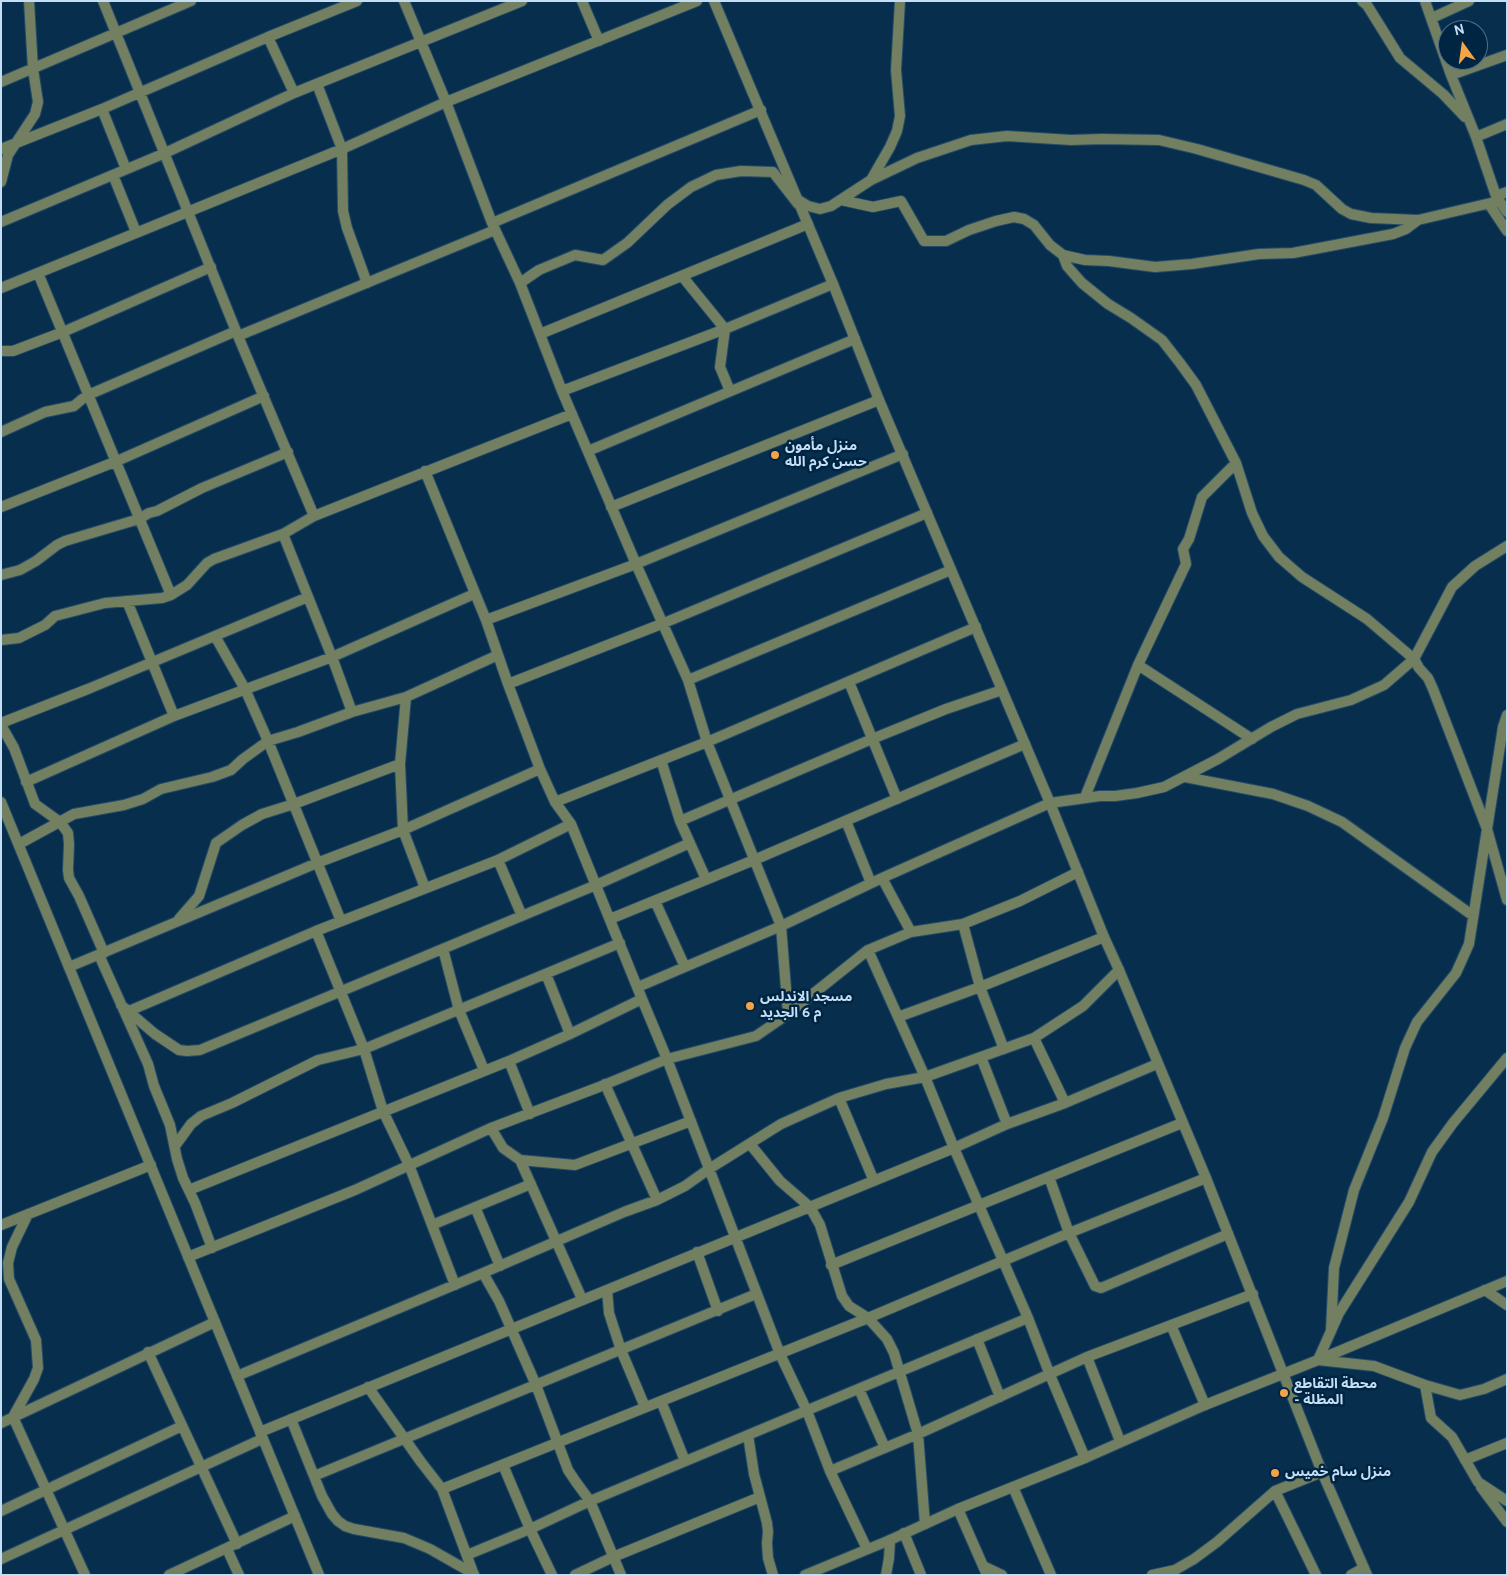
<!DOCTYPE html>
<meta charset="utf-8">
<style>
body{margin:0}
#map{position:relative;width:1508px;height:1576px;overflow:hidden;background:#072f4d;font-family:Overpass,sans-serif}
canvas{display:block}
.frame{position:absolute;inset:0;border:2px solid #c4def6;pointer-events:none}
.north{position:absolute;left:1438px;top:20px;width:50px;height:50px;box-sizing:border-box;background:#002542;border:1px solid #4e6f8a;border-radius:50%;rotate:346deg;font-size:14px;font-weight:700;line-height:20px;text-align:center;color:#c4def6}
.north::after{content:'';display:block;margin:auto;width:18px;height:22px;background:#f4a345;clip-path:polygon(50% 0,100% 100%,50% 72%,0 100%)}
</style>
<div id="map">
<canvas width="1508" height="1576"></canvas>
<div class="frame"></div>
<div class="north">N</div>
</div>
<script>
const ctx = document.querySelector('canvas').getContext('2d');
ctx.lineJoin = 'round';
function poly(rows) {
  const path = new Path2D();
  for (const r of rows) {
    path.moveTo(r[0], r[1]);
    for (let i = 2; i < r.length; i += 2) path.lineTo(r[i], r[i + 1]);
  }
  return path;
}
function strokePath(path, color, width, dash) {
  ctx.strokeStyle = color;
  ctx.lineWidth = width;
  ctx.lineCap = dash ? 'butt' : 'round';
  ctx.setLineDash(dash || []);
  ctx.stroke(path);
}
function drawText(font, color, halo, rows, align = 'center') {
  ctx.font = font + ' Overpass,"Noto Sans Arabic",sans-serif';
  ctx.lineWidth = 5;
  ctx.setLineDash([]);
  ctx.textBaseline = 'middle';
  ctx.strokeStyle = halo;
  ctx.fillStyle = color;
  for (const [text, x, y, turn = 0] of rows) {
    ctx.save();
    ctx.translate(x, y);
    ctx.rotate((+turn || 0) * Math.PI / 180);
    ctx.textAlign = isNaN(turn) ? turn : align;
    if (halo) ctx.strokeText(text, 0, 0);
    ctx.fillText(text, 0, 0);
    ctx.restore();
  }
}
const minor = poly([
 [103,1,238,336,314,516],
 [404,1,446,102,492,223,520,283,562,391,636,564,688,680,707,742,781,926,788,1014],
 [582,1,599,41],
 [1362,1,1367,5,1400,58,1443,94,1465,117],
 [1425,1,1451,75,1476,137,1496,196,1507,212],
 [1432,18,1469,1],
 [268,37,294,93],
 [1451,75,1507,55],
 [1,82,191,1],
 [317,84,342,149,343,211,347,228,367,283],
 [102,109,126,169],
 [1476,137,1507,124],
 [1,149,102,109,268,37,357,1],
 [113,175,136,232],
 [871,180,890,147,897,131,900,116,896,70,900,1],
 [1,182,8,155,35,114,38,102,33,69,29,1],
 [1496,196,1507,192],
 [798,200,808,206,820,209,831,206,871,180,917,158,971,140,1007,136,1071,140,1102,139,1159,140,1197,149,1304,180,1316,185,1342,209,1351,214,1371,218,1418,220,1499,201],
 [841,200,873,207,901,201,924,241,946,241,969,230,996,221,1014,217,1024,219,1034,225,1050,245,1063,255,1085,260,1109,261,1155,267,1192,264,1259,254,1293,253,1393,234,1406,229,1418,220],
 [1489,204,1507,231],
 [1,222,165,153,294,93,522,1],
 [492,223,761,110],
 [1063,255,1067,266,1082,283,1108,304,1131,318,1162,340,1180,363,1196,385,1236,463,1252,513,1263,536,1279,557,1302,577,1367,619,1414,659,1419,668,1428,678,1433,689,1487,829,1507,900],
 [38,273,171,595],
 [682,276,725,329,720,367,730,391],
 [520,283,539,270,575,255,603,260,627,243,667,205,691,187,716,175,741,171,773,172,798,204],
 [1,288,342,149,446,102,697,1],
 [540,334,808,224],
 [238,336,495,230],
 [1,351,13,351,63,332,211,267],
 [562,391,725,329,833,284],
 [1,432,45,412,74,406,81,400,88,395,236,331],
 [588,451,855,339],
 [425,471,486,620,508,684,540,769,555,802,571,824,642,999,667,1059,780,1354,807,1411,830,1471,867,1549],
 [1,507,117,461,264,396],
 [611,507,879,400],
 [283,534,332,657,352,712,406,697,400,764,403,830,425,888],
 [1,575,20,570,36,561,57,545,65,541,139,519,149,513,157,511,202,488,288,452],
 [127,601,174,716],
 [486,620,636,564,903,454],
 [215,636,245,689,268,741,341,921],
 [1,640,19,638,45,625,55,616,105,603,162,598,171,595,187,585,207,563,214,559,283,534,314,516,572,414],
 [1138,665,1252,739],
 [688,680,951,570],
 [849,682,897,799],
 [508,684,664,623,927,513],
 [406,697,498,655],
 [1,723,88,689,308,597],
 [1,725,14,748,35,804,60,822,68,833,69,844,68,870,69,878,79,896,104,953],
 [661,760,680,821,706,879],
 [1185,777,1273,794,1308,806,1342,822,1472,915],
 [26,782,174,716,332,657,474,594],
 [1085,797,1138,665,1186,564,1183,549,1189,539,1202,497,1236,463],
 [555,802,707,742,976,627],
 [680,821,872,739,946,709,1002,690],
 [846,821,871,883],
 [19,844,74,814,124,805,143,799,161,789,212,777,231,770,243,759,268,741,298,732,352,712],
 [498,860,522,916],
 [882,878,911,932],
 [655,901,685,967],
 [179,919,199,896,216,843,242,825,262,814,294,804,400,764],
 [610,919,754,860,1025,744],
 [963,924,980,987,1004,1049],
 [316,931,364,1049,383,1111,409,1165,455,1285],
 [443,949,459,1010,484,1070],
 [868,950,925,1077,954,1148,1028,1318,1050,1375,1085,1458],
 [99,955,148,1064,154,1086,170,1125,177,1159,183,1178,195,1203,212,1248],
 [69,967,317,863,403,830,540,769],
 [546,974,570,1034],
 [638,987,781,926,882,878,1050,803,1100,796,1115,796,1137,793,1164,787,1218,759,1271,727,1297,714,1351,700,1384,685,1414,659,1452,587,1475,566,1507,546],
 [121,1005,155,1034,179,1050,187,1051,200,1050,596,885,690,843],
 [129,1011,316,931,498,860,571,824],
 [898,1017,980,987,1104,937],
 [1034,1038,1065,1103],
 [981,1057,1007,1124],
 [1507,1058,1453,1123,1432,1152,1409,1202,1339,1313,1318,1360,1374,1366,1425,1385,1431,1418,1452,1437,1478,1482,1507,1501],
 [509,1061,530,1114],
 [605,1084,657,1200],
 [839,1098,874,1181],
 [491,1128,503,1148,520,1160,575,1165,691,1121],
 [750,1144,780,1181,810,1207,820,1225,842,1296,849,1306,868,1318,887,1339,894,1353,918,1434,925,1524],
 [175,1146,191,1124,201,1116,232,1103,318,1060,364,1049,620,943],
 [520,1160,582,1299],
 [1049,1177,1069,1233,1095,1286,1101,1288,1228,1234],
 [189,1190,509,1061,570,1034,642,999],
 [475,1207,500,1266],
 [28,1214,12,1247,8,1263,9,1279,36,1340,38,1368,34,1379,13,1417,85,1575],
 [1,1225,151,1165],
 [432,1225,531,1184],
 [697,1252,718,1311],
 [188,1257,355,1190,491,1128,599,1087,667,1059,756,1036,788,1014,868,950,911,932,963,924,1020,901,1078,872],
 [831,1265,1182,1123],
 [483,1273,499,1301,536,1385,568,1470,576,1482,590,1501,621,1575],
 [607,1290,609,1313,621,1350,645,1407],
 [1485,1290,1507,1305],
 [1171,1325,1205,1405],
 [1331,1330,1334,1268,1354,1190,1383,1118,1405,1048,1417,1022,1456,973,1469,944,1503,727,1507,715],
 [977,1339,1000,1397],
 [148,1352,237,1544],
 [1087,1357,1120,1441],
 [237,1376,483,1273,624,1212,657,1200,685,1186,709,1169,781,1124,839,1098,886,1084,925,1077,1034,1038,1083,1006,1119,970],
 [1425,1385,1460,1395,1484,1389,1507,1379],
 [368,1387,421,1462,442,1489,474,1575],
 [859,1389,885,1448],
 [661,1401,685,1461],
 [291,1419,322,1496,332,1514,338,1521,345,1526,354,1529,404,1538,430,1549,474,1574],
 [1,1423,215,1322],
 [260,1432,954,1148,1007,1124,1065,1103,1157,1064],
 [748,1435,754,1474,767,1523,768,1532,767,1543,768,1558,773,1575],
 [1465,1460,1507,1443],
 [830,1471,918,1434,1087,1357,1253,1294],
 [314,1476,756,1294],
 [1013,1487,1051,1575],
 [1481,1487,1507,1522],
 [442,1489,868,1318,1069,1233,1206,1178],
 [1275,1491,1316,1575],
 [958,1509,987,1575],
 [1,1511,182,1426],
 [904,1533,921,1575],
 [227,1549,239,1575],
 [467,1555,530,1529,503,1465],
 [1,1559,262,1439],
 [983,1566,1002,1575],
 [169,1575,295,1516],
 [552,1575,530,1529,590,1501,1028,1318],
 [575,1575,613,1557,760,1497],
 [886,1575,889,1558,890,1540],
 [1152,1575,1175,1570,1194,1559,1217,1542,1275,1491,1322,1472],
 [1351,1575,1364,1568]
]);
const tertiary = poly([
 [714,1,833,284,879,400,1050,803,1104,937,1119,970,1206,1178,1322,1472,1367,1575],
 [1,802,319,1575],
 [805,1575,890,1540,958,1509,1085,1458,1205,1405,1318,1360,1507,1281]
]);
strokePath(minor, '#254b68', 12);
strokePath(tertiary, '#254b68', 12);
strokePath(minor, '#727f60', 10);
strokePath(tertiary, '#727f60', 10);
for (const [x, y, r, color] of [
 [775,455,5,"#f4a345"],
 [750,1006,5,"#f4a345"],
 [1284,1393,5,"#f4a345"],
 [1275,1473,5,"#f4a345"]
]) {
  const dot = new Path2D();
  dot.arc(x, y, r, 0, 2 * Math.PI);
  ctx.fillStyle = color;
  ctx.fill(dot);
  strokePath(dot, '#002542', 2);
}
drawText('bold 14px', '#c4def6', '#002542', [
 ["منزل مأمون",785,447],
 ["حسن كرم الله",785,463],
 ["مسجد الاندلس",760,998],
 ["م 6 الجديد",760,1014],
 ["محطة التقاطع",1294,1385],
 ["- المظلة",1294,1401],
 ["منزل سام خميس",1285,1473]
], 'left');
</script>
